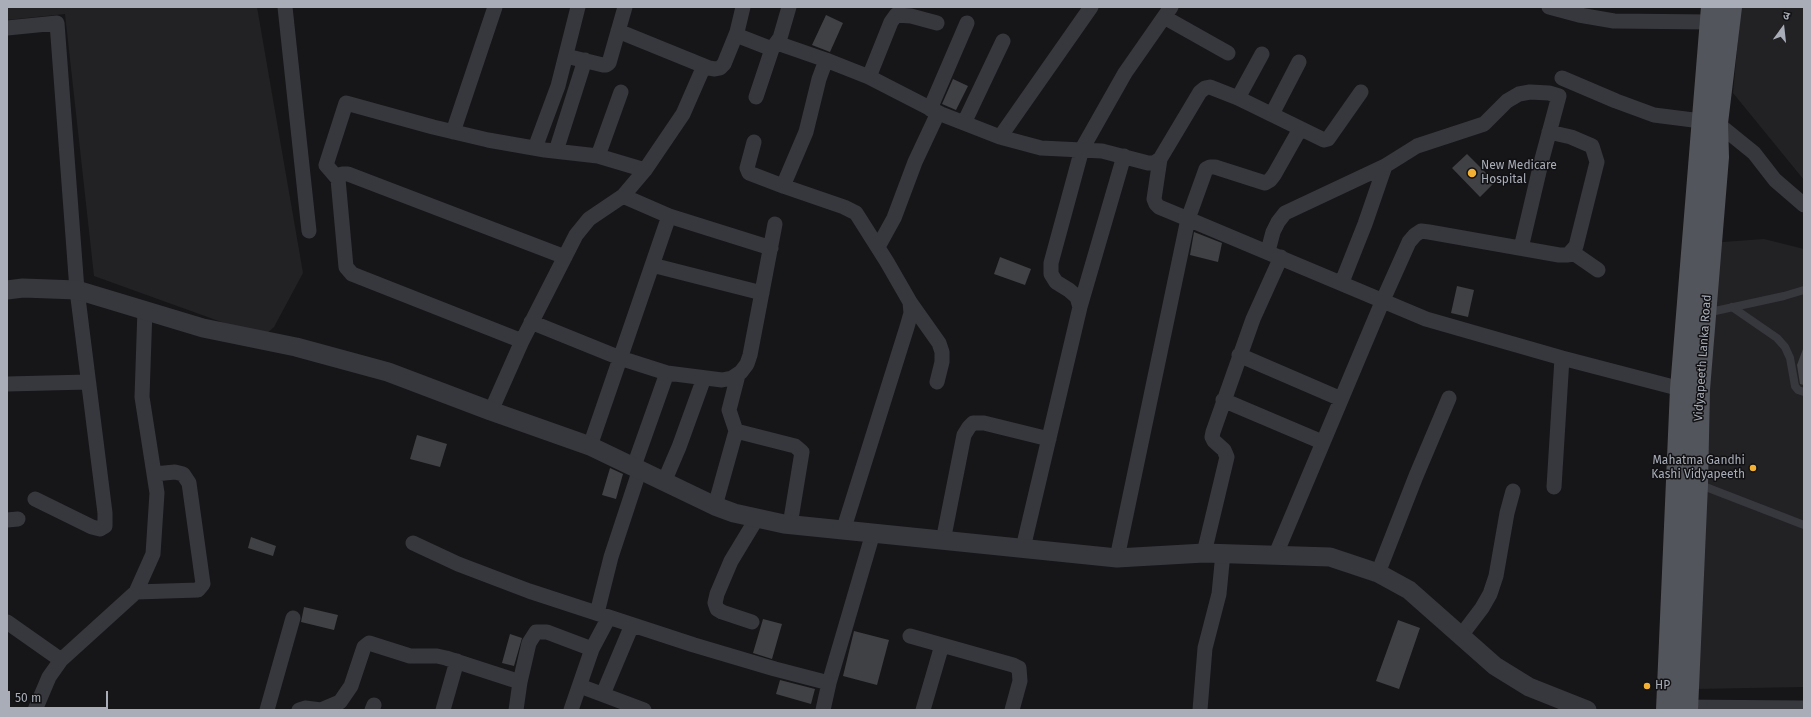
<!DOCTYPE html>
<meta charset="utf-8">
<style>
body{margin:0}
#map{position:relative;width:1811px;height:717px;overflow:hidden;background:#161618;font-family:"Fira Sans","Noto Sans Devanagari",sans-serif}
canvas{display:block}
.frame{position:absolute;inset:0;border:8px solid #a8adb8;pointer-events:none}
.north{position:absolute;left:1763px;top:8px;width:40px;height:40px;-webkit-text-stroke:3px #111113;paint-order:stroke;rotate:15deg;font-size:11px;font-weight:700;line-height:16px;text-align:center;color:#a8adb8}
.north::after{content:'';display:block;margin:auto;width:14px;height:18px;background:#a8adb8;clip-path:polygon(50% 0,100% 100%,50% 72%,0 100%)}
.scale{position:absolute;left:8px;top:691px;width:100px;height:18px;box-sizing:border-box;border:2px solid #a8adb8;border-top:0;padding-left:5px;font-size:12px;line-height:14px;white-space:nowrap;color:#a8adb8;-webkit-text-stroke:3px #111113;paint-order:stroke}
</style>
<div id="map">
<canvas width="1811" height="717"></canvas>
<div class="frame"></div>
<div class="north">उ</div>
<div class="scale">50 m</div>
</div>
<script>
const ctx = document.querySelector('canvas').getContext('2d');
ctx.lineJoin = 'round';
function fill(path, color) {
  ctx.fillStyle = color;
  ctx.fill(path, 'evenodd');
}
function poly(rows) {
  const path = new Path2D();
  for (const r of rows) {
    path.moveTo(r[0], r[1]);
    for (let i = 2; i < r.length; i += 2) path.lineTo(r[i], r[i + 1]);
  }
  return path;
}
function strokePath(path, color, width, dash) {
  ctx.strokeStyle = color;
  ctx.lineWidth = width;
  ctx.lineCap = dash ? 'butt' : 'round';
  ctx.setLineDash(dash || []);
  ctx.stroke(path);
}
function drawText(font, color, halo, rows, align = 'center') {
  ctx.font = font + ' "Fira Sans",sans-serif';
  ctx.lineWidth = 3;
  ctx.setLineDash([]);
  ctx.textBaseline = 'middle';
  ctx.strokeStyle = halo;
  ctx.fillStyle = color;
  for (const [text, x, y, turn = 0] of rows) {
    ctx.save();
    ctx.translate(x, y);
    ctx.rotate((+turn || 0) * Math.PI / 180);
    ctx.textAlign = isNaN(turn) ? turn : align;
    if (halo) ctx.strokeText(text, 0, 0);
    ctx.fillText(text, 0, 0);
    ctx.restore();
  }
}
fill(poly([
 [7,7,257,7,303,273,274,327,263,337,94,276,65,14,7,20],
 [1741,7,1804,7,1804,180,1733,93],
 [1764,239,1804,249,1804,687,1695,689,1709,243]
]), '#222225');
fill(poly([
 [826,15,843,23,830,52,812,45],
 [953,79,968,86,956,110,942,104],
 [1467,154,1495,182,1480,197,1452,168],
 [1194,232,1222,243,1218,262,1190,255],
 [1000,257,1031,269,1025,285,994,274],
 [1457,286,1474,290,1468,317,1451,313],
 [1803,349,1804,349,1804,385,1800,384,1797,365],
 [417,435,447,444,440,467,410,459],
 [610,468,623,474,616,499,602,495],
 [251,537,276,546,273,556,248,548],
 [304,607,338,615,334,630,301,622],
 [763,619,782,624,772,659,753,653],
 [1398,620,1420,628,1399,689,1376,681],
 [854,631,889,640,877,685,843,676],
 [510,634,522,638,514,666,502,663],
 [780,680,815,689,811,704,776,694]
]), '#404145');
strokePath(poly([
 [1732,307,1777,338,1785,347,1790,358,1795,386,1798,390,1804,392],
 [1706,313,1784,296,1804,290],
 [1698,484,1804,525]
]), '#37383d', 8);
strokePath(poly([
 [285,7,309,231],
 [1549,7,1579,15,1614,21,1711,22],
 [1164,17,1228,53],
 [7,28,57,23,77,290,105,513,105,526,100,529,92,527,35,499],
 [618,31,709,68,715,69,720,68,724,64,737,32,743,7],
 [736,35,772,49,780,38,789,7],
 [777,43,826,60],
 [566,56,603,65,606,65,609,63,625,7],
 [869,77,891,22,896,15,911,16,937,23],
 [1562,78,1616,101,1654,115,1717,123,1754,153,1775,180,1804,205],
 [756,97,772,49],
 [1238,98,1262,54],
 [930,109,967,23],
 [1272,114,1299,62],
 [964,123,1003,41],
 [453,132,495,7],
 [1000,137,1091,7],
 [754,142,747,168,749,173,783,186,844,207,856,213,887,262,910,302,911,313,907,327,843,531],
 [535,148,558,86,578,7],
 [556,151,585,60],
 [598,156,621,92],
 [1160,159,1154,199,1156,204,1159,207,1188,219,1206,169,1210,167,1215,167,1265,183,1270,180,1274,175,1300,129],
 [338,179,326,165,346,103,433,127,488,140,545,150,598,156,645,170],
 [783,186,806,132,819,79,826,60,869,77,941,114,1000,137,1041,148,1102,151,1148,163,1154,163,1160,159,1200,92,1205,88,1210,87,1238,98,1324,140,1328,139,1361,92],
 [623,196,669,216,771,248],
 [878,247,894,218,915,162,938,113],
 [1268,251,1273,232,1278,222,1285,213,1385,166],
 [1572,252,1598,270],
 [652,265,762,293],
 [1342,282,1365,224,1385,166,1417,146,1484,124,1507,101,1519,94,1530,92,1549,93,1559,96,1542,159,1521,248],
 [910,302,939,343,942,352,942,362,937,382],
 [1080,307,1124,156],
 [531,322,620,358,667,373,722,380,732,378,741,372,747,364,750,355,775,224],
 [522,341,352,274,346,267,338,179,342,174,348,174,565,257],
 [1239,355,1341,399],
 [7,384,88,382],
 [1223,400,1322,442],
 [491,411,522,341,576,235,589,219,623,196,645,170,683,114,704,66],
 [736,431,795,446,802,452,790,525],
 [590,446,669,216],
 [634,466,667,373],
 [664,482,679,447,704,378],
 [1554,487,1562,358],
 [715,506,736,431,729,410,738,375],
 [7,520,18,519],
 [943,541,964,435,969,427,973,423,984,423,1049,439],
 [413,543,458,564,529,591,694,645,775,669,829,683],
 [1023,548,1080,307,1077,297,1069,290,1056,282,1051,274,1051,263,1082,149,1125,73,1171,7],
 [1204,553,1227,457,1224,450,1214,441,1212,437,1213,432,1253,319,1281,257],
 [1276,554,1383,300,1409,242,1415,235,1421,231,1429,232,1559,255,1568,255,1576,246,1597,162,1592,146,1571,137,1549,132],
 [1117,558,1188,219,1426,319,1562,358,1681,389],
 [1378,573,1416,476,1449,398],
 [136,592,198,590,203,584,189,483,183,474,175,472,154,474],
 [597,613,611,557,640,469],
 [7,622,61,660],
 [752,622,722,612,717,609,715,603,717,594,731,561,757,518],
 [910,636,1013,665,1019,668,1020,681,1012,710],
 [1460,637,1482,608,1490,594,1496,576,1507,513,1513,491],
 [580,686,644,710],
 [603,694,632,625],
 [1679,707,1804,708],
 [35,710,49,677,61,660,136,592,153,554,157,493,142,397,145,309],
 [267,710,293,618],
 [299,710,305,708,321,710,340,702,351,686,364,647,369,643,410,656,437,656,446,658,520,682],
 [372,710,374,705],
 [443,710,457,661],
 [516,710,520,682,529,643,536,632,547,632,592,649],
 [571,710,592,649,609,617],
 [823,710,829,683,873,533],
 [923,710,942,645],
 [1200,710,1205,648,1219,594,1223,553]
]), '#37383d', 15);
strokePath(poly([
 [7,290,23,288,77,290,203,328,296,347,388,372,491,411,590,446,715,506,734,513,784,524,1117,558,1204,553,1330,557,1378,573,1409,590,1495,666,1529,687,1587,710]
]), '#37383d', 19);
strokePath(poly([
 [1667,710,1681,389,1712,7],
 [1687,710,1697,484,1699,389,1718,157,1717,123,1731,7]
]), '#53555c', 22);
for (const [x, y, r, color] of [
 [1472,173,5,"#f2b134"],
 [1753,468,4,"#f2b134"],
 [1647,686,4,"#f2b134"]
]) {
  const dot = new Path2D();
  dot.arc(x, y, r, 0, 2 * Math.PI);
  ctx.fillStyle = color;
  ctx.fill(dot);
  strokePath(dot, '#111113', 1.5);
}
drawText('12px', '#a8adb8', '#111113', [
 ["New Medicare",1481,166],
 ["Hospital",1481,180],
 ["Mahatma Gandhi",1745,461,"right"],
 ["Kashi Vidyapeeth",1745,475,"right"],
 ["HP",1655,686]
], 'left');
drawText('12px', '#a8adb8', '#111113', [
 ["Vidyapeeth Lanka Road",1703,358,-86]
]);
</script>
